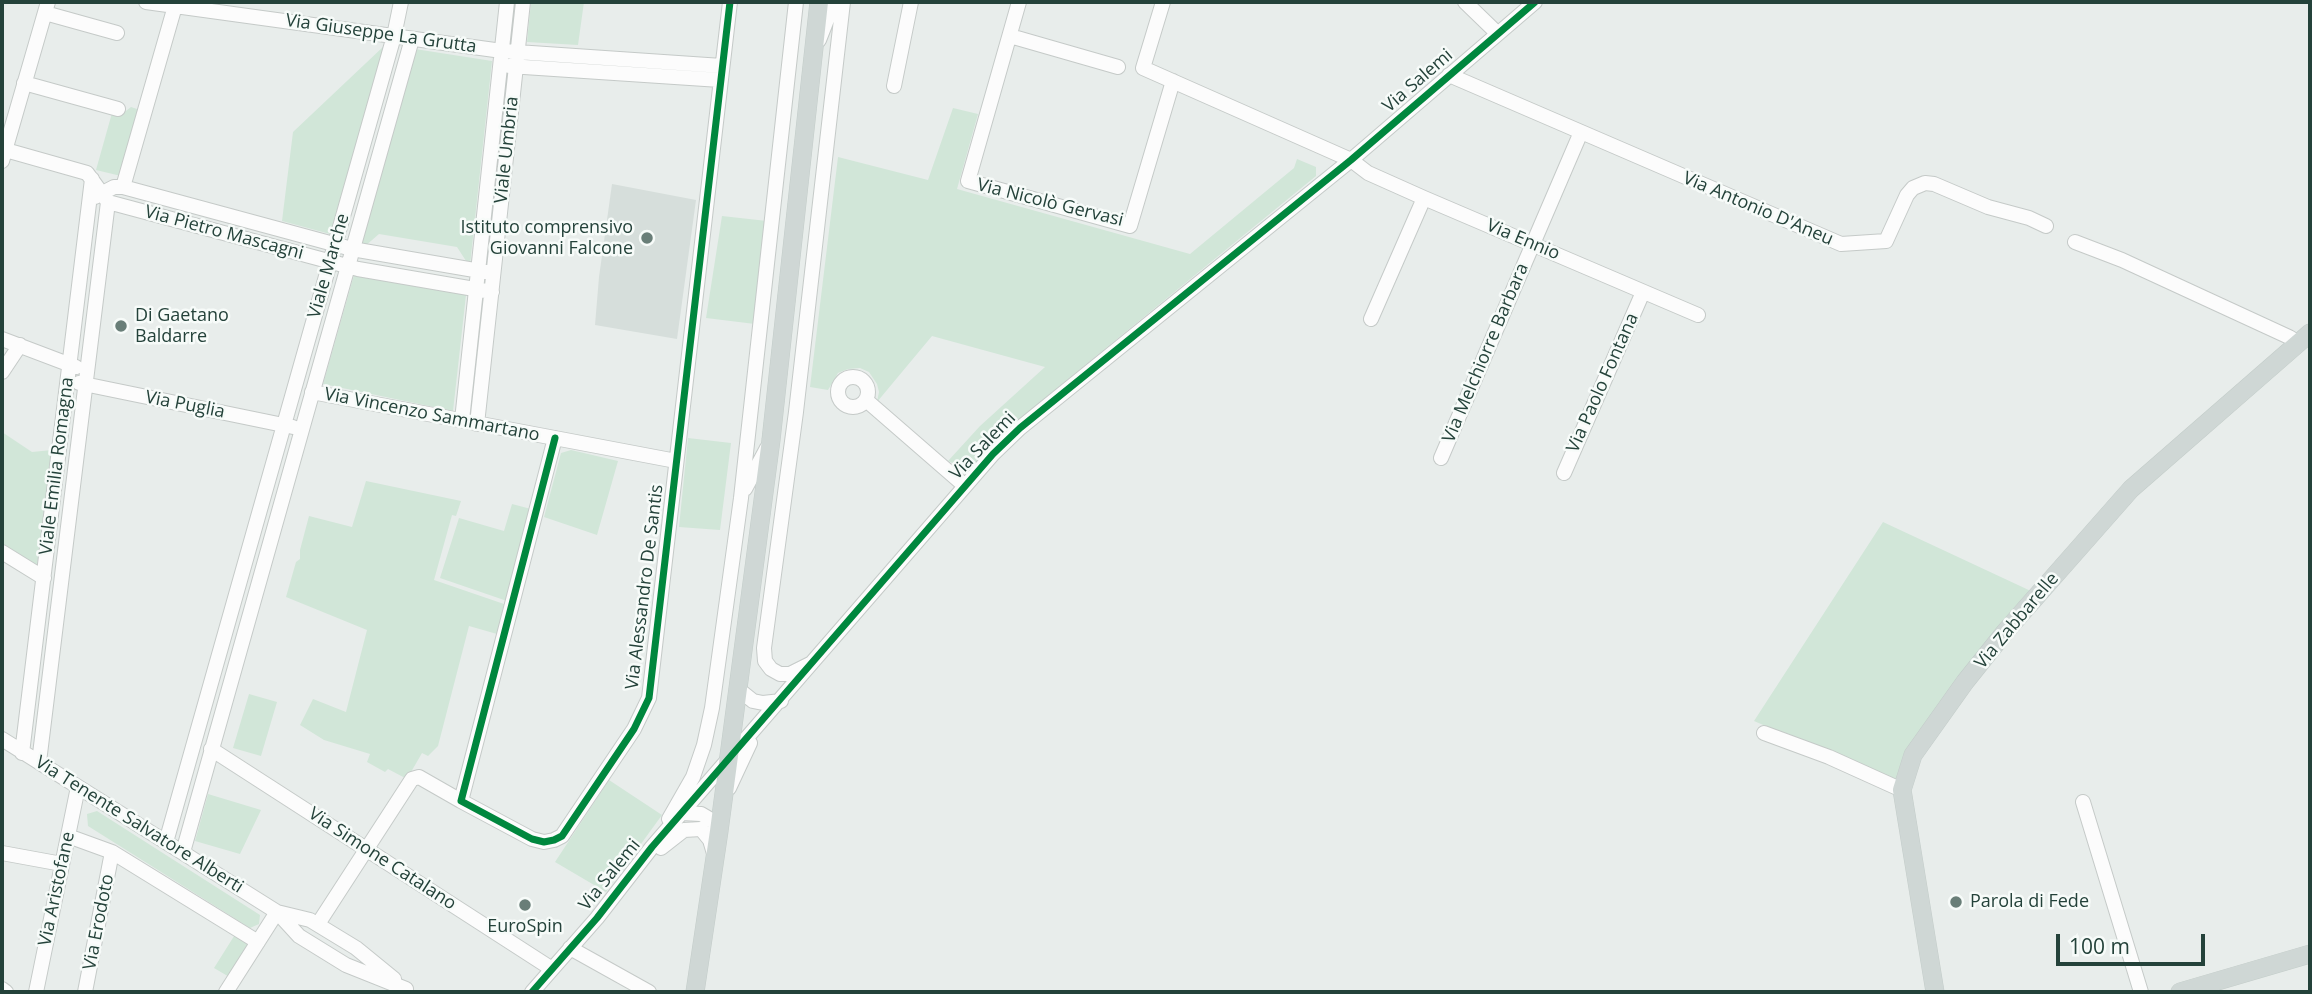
<!DOCTYPE html>
<meta charset="utf-8">
<style>
body{margin:0}
#map{position:relative;width:2312px;height:994px;overflow:hidden;background:#e8edeb;font-family:"Open Sans",sans-serif}
canvas{display:block}
.frame{position:absolute;inset:0;border:4px solid #24423a;pointer-events:none}
.scale{position:absolute;left:2056px;top:934px;width:149px;height:32px;box-sizing:border-box;border:4px solid #24423a;border-top:0;padding-left:9px;font-size:21px;line-height:24px;white-space:nowrap;color:#24423a;-webkit-text-stroke:5px #f7fbf9;paint-order:stroke}
</style>
<div id="map">
<canvas width="2312" height="994"></canvas>
<div class="frame"></div>
<div class="scale">100 m</div>
</div>
<script>
const ctx = document.querySelector('canvas').getContext('2d');
ctx.lineJoin = 'round';
function fill(path, color) {
  ctx.fillStyle = color;
  ctx.fill(path, 'evenodd');
}
function poly(rows) {
  const path = new Path2D();
  for (const r of rows) {
    if (r.length === 3) {
      path.moveTo(r[0] + r[2], r[1]);
      path.arc(r[0], r[1], r[2], 0, 2 * Math.PI);
      continue;
    }
    path.moveTo(r[0], r[1]);
    for (let i = 2; i < r.length; i += 2) path.lineTo(r[i], r[i + 1]);
  }
  return path;
}
function strokePath(path, color, width, dash) {
  ctx.strokeStyle = color;
  ctx.lineWidth = width;
  ctx.lineCap = dash ? 'butt' : 'round';
  ctx.setLineDash(dash || []);
  ctx.stroke(path);
}
function drawText(font, color, halo, rows, align = 'center') {
  ctx.font = font + ' "Open Sans",sans-serif';
  ctx.lineWidth = 5;
  ctx.setLineDash([]);
  ctx.textBaseline = 'middle';
  ctx.strokeStyle = halo;
  ctx.fillStyle = color;
  for (const [text, x, y, turn = 0] of rows) {
    ctx.save();
    ctx.translate(x, y);
    ctx.rotate((+turn || 0) * Math.PI / 180);
    ctx.textAlign = isNaN(turn) ? turn : align;
    if (halo) ctx.strokeText(text, 0, 0);
    ctx.fillText(text, 0, 0);
    ctx.restore();
  }
}
fill(poly([
 [612,184,696,200,677,339,595,325,599,277]
]), '#d6dedb');
fill(poly([
 [531,2,584,2,578,45,527,42],
 [384,46,330,234,282,221,293,132],
 [415,49,492,61,470,265,468,264,457,247,379,234,364,247,360,246],
 [131,107,140,110,121,176,96,170,112,113,122,114],
 [953,108,978,114,957,189,1190,254,1294,168,1297,159,1316,167,1316,176,1045,398,996,441,973,465,966,468,959,466,948,461,980,426,1045,367,932,336,877,402,879,392,877,384,869,372,860,368,848,369,838,373,828,390,810,387,838,157,928,180],
 [722,216,767,221,755,324,706,318],
 [354,275,466,295,453,411,323,384],
 [2,432,32,452,52,450,37,565,2,543],
 [688,438,731,443,720,530,679,527],
 [571,450,618,461,597,535,544,517,561,453],
 [366,481,461,501,456,516,452,515,434,580,504,604,497,634,469,626,438,746,428,756,422,753,407,779,388,769,385,772,367,762,370,754,324,740,300,725,313,699,346,712,367,630,286,597,296,562,300,559,300,550,309,516,352,527],
 [512,504,531,509,507,601,440,578,459,518,504,531],
 [1883,522,2033,592,1897,783,1754,721],
 [249,694,277,702,261,756,233,748],
 [609,780,662,815,606,892,555,862],
 [208,794,261,810,240,854,195,841],
 [97,811,260,915,259,924,250,928,88,826,87,814],
 [236,933,253,944,231,978,214,968]
]), '#d1e6d8');
const minor = poly([
 [146,2,502,51,722,66],
 [1019,2,968,181,1130,226,1173,81],
 [1163,2,1143,68,1351,160,1368,173,1424,198,1698,315],
 [1465,2,1497,33],
 [45,13,117,33],
 [1010,36,1118,67],
 [819,40,834,2],
 [509,66,720,80],
 [1449,75,1841,244,1886,241,1907,195,1913,188,1925,183,1934,184,1988,207,2029,218,2046,226],
 [24,83,118,109],
 [894,86,911,2],
 [2,149,87,173,108,202,358,269,492,292],
 [2,161,48,2],
 [123,187,175,6],
 [95,197,114,187,123,187,352,249,486,272],
 [2075,242,2122,260,2289,337,2299,343],
 [1371,319,1424,198],
 [2,339,76,367],
 [2,372,20,345],
 [853,392,15],
 [79,383,293,427],
 [312,392,676,461],
 [866,400,965,486],
 [462,420,507,2],
 [477,424,523,2],
 [555,438,461,801,532,839,544,842,554,840,562,836,634,729,649,698,730,2],
 [1441,458,1581,132],
 [1564,473,1643,292],
 [745,489,767,448],
 [2,552,44,578],
 [810,664,790,674,780,674,771,669,765,661,764,648,796,412,843,2],
 [738,689,753,701,763,703,781,701],
 [1764,733,1829,757,1902,790],
 [2,739,277,912,299,936,346,965,406,989],
 [211,749,552,969],
 [22,753,92,179],
 [39,762,108,202],
 [729,788,750,743],
 [2083,802,2141,992],
 [682,813,701,814,713,821,719,831],
 [669,819,693,777,704,745,712,708,741,498,796,2],
 [68,836,112,852,258,942],
 [166,842,394,36,401,2],
 [661,848,684,830,701,829,710,840,715,857],
 [183,852,412,39],
 [2,853,62,864],
 [277,912,310,920,356,948,394,979],
 [318,924,412,779,419,777,461,801],
 [570,948,649,992],
 [2,989,6,992],
 [36,992,78,787],
 [85,992,112,852],
 [226,992,277,912],
 [532,992,597,918,652,847,993,454,1020,428,1351,160,1535,2]
]);
const major = poly([
 [695,992,719,831,771,440,819,2],
 [1935,992,1902,790,1913,755,1965,682,2005,632,2131,489,2310,333],
 [2180,992,2310,954]
]);
strokePath(minor, '#c5cac8', 16);
strokePath(major, '#c3ccc9', 19);
strokePath(minor, '#fcfcfc', 14);
strokePath(major, '#cfd7d5', 18);
strokePath(poly([
 [555,438,461,801,532,839,544,842,554,840,562,836,634,729,649,698,730,2],
 [532,992,597,918,652,847,993,454,1020,428,1351,160,1535,2]
]), '#00873e', 7);
for (const [x, y, r, color] of [
 [647,238,7,"#697e78"],
 [121,326,7,"#697e78"],
 [1956,902,7,"#697e78"],
 [525,905,7,"#697e78"]
]) {
  const dot = new Path2D();
  dot.arc(x, y, r, 0, 2 * Math.PI);
  ctx.fillStyle = color;
  ctx.fill(dot);
  strokePath(dot, '#f7fbf9', 2.5);
}
drawText('18px', '#24423a', '#f7fbf9', [
 ["Via Giuseppe La Grutta",381,34,8],
 ["Via Salemi",1418,81,-41],
 ["Viale Umbria",507,150,-84],
 ["Via Nicolò Gervasi",1050,203,14],
 ["Via Antonio D'Aneu",1758,209,23],
 ["Via Pietro Mascagni",224,233,15],
 ["Via Ennio",1523,240,23],
 ["Viale Marche",329,266,-74],
 ["Via Melchiorre Barbara",1486,353,-67],
 ["Via Paolo Fontana",1603,383,-66],
 ["Via Puglia",185,405,11],
 ["Via Vincenzo Sammartano",432,415,11],
 ["Via Salemi",983,446,-46],
 ["Viale Emilia Romagna",57,466,-83],
 ["Via Alessandro De Santis",645,587,-83],
 ["Via Zabbarelle",2017,621,-50],
 ["Via Tenente Salvatore Alberti",139,825,32],
 ["Via Simone Catalano",382,859,33],
 ["Via Salemi",610,875,-51],
 ["Via Aristofane",57,889,-78],
 ["Via Erodoto",99,922,-79]
]);
drawText('18px', '#24423a', '#f7fbf9', [
 ["Istituto comprensivo",633,228,"right"],
 ["Giovanni Falcone",633,249,"right"],
 ["Di Gaetano",135,316],
 ["Baldarre",135,337],
 ["Parola di Fede",1970,902],
 ["EuroSpin",525,927,"center"]
], 'left');
</script>
